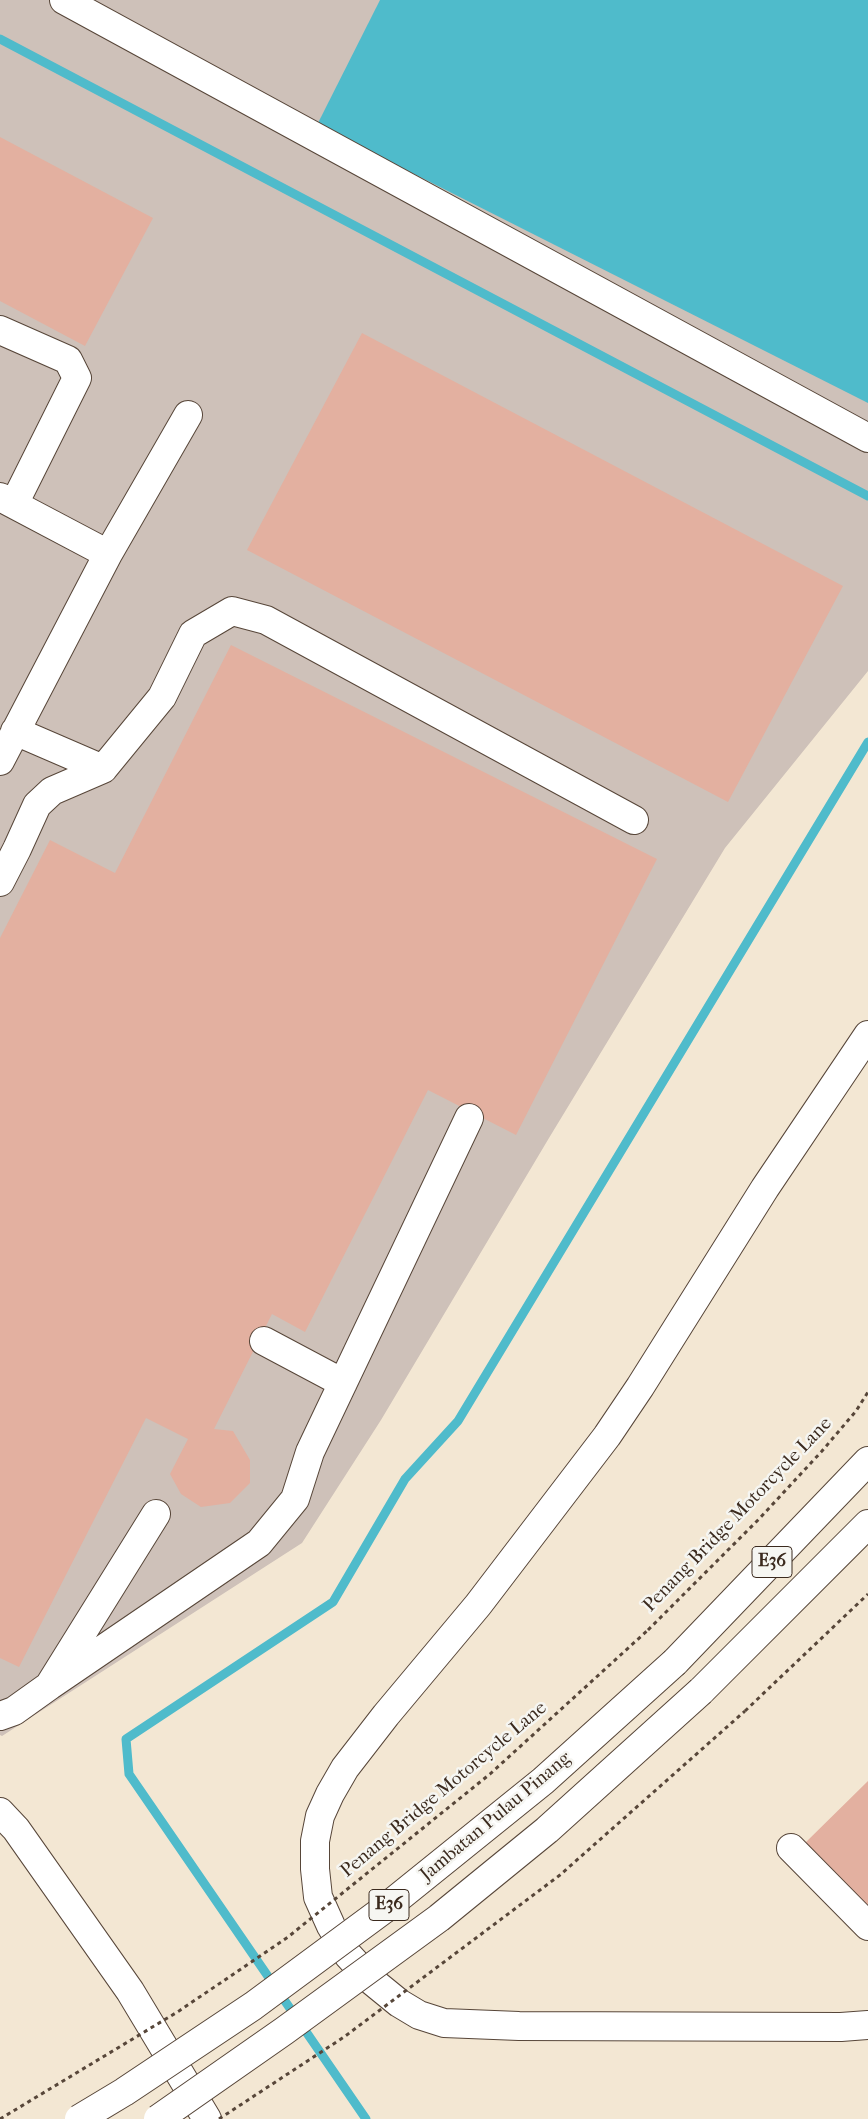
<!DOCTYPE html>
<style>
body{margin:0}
canvas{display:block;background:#f3e7d3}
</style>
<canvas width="868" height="2119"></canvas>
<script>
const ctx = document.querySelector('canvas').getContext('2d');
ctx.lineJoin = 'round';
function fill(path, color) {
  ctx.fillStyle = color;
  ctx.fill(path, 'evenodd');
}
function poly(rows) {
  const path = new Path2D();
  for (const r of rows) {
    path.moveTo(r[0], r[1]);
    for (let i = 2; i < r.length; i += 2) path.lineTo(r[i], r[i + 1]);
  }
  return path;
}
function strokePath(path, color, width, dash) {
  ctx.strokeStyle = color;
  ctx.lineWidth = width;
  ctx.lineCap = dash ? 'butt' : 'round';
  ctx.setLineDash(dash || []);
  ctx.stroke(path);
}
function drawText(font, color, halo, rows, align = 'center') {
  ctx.font = font + ' "IM FELL French Canon",serif';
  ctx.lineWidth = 5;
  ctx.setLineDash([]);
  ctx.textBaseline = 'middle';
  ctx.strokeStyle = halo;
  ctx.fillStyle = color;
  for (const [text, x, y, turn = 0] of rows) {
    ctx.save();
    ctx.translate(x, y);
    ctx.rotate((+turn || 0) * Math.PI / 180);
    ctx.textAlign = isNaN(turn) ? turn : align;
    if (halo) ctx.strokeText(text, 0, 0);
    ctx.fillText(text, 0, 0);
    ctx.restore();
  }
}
fill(poly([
 [0,0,868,0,868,671,725,848,549,1138,381,1420,302,1543,2,1736,0,1735]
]), '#cec1b9');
fill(poly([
 [380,0,868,0,868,403,317,125]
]), '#4fbbcb');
strokePath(poly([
 [0,39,868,496],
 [366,2119,129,1774,126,1739,333,1602,405,1479,458,1421,868,742]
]), '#4fbbcb', 9);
fill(poly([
 [0,137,153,218,85,346,0,301],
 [362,333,843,586,728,802,247,550],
 [231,645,657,859,516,1135,428,1090,305,1332,272,1314,214,1429,233,1431,250,1460,250,1483,230,1503,201,1507,181,1494,170,1474,188,1439,146,1418,19,1667,0,1658,0,938,50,840,115,873],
 [868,1781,868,1907,805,1843]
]), '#e3b0a0');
const minor = poly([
 [64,0,868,438],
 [0,330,68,360,77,378,14,504],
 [0,497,108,554],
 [15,731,103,769,162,697,193,634,232,611,266,620,634,820],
 [0,761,108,554,188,415],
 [0,882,17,849,37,805,52,791,103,769],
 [868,1035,765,1188,640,1387,607,1436,478,1605,386,1715,345,1768,330,1794,320,1816,315,1841,315,1869,318,1897,331,1926,348,1955,372,1981,399,2003,419,2015,444,2023,519,2026,841,2027,868,2025],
 [264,1341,343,1383],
 [49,1686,259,1543,295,1499,310,1452,469,1118],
 [0,1716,14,1711,49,1686,156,1514],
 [0,1812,16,1829,130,1991,207,2119],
 [791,1848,868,1926]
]);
const highway = poly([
 [675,1662,868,1461],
 [701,1691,868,1524]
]);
strokePath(minor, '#574639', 30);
strokePath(highway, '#574639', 30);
strokePath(poly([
 [648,1630,759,1519,822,1451,856,1411,868,1392],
 [745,1711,868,1594]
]), '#574639', 3, [4, 4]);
strokePath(minor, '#fff', 28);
strokePath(highway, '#fff', 28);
const highwayBridge = poly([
 [79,2119,124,2092,253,2006,383,1910,543,1781,675,1662],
 [158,2119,284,2031,439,1918,547,1830,701,1691]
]);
strokePath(highwayBridge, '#574639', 30, []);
strokePath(poly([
 [0,2119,179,2011,288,1937,490,1774,648,1630],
 [219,2119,344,2037,560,1875,745,1711]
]), '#574639', 3, [4, 4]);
strokePath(highwayBridge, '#fff', 28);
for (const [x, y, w] of [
 [772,1562,40],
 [389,1905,40]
]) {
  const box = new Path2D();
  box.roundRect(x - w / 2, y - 15.5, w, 31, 4);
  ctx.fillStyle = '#f6f6f2';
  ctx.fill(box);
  strokePath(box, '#3b2a1e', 1);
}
drawText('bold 18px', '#3b2a1e', null, [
 ["E36",772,1562],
 ["E36",389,1905]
]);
drawText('19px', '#3b2a1e', '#f6f6f2', [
 ["Penang Bridge Motorcycle Lane",738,1515,-46],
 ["Penang Bridge Motorcycle Lane",444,1790,-40],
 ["Jambatan Pulau Pinang",496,1817,-40]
]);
</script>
